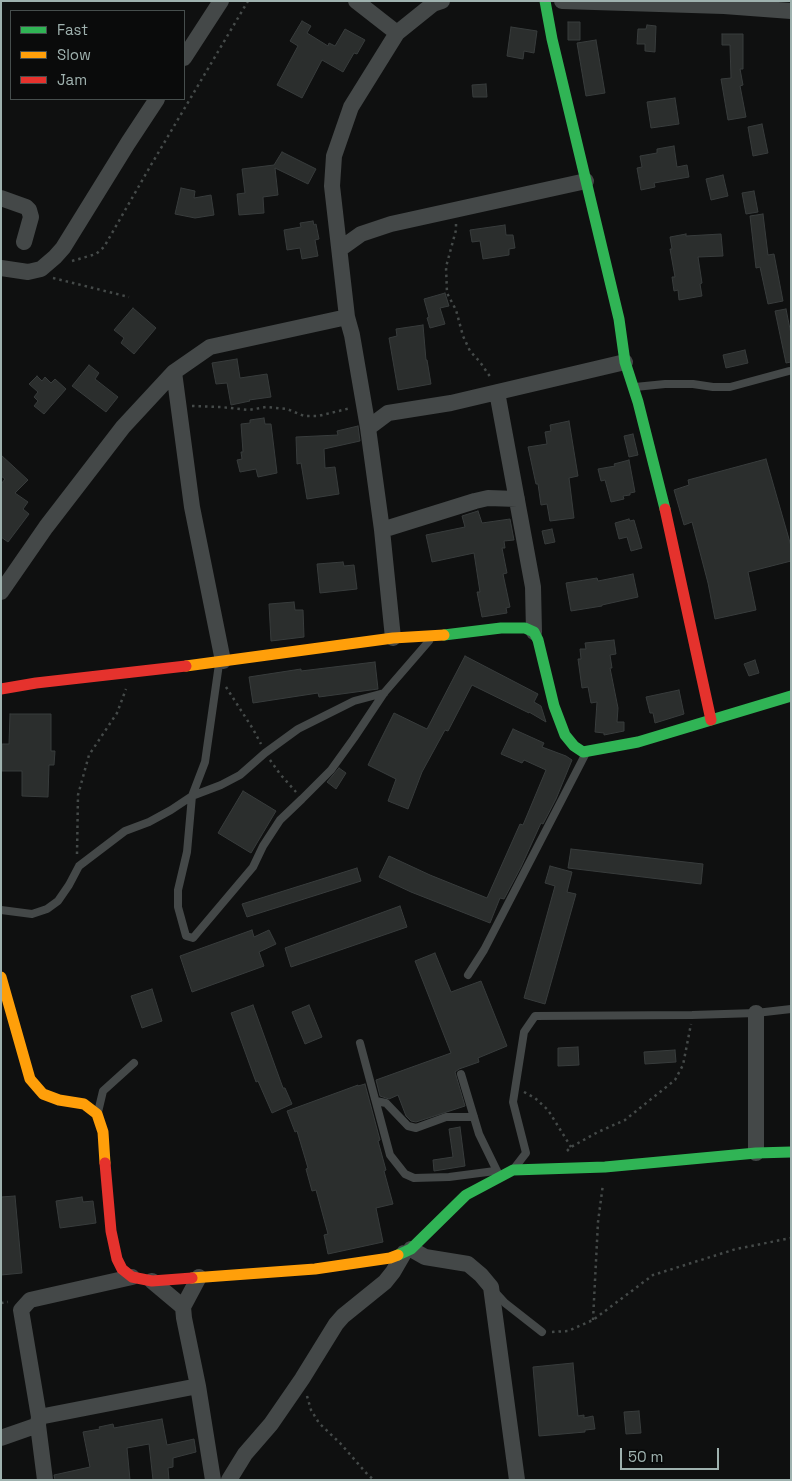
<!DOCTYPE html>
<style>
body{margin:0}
#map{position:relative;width:792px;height:1481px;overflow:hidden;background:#0f1010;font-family:"Space Grotesk",sans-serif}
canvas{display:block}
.frame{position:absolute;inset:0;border:2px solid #9fb2af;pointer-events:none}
.legend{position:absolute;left:10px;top:10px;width:175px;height:90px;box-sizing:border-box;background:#0a0b0b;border:1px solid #464e4d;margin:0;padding:6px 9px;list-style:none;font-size:15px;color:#9fb2af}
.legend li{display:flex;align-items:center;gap:10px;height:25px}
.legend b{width:25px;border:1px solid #464e4d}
.scale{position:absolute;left:620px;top:1448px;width:99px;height:22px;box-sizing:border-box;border:2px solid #9fb2af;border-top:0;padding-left:6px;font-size:15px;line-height:18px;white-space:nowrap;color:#9fb2af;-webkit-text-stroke:4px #0a0b0b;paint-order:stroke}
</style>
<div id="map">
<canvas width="792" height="1481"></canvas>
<div class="frame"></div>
<ul class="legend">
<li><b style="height:6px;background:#30b455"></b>Fast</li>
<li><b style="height:6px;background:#ff9f0a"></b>Slow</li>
<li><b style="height:6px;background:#e5322d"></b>Jam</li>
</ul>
<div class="scale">50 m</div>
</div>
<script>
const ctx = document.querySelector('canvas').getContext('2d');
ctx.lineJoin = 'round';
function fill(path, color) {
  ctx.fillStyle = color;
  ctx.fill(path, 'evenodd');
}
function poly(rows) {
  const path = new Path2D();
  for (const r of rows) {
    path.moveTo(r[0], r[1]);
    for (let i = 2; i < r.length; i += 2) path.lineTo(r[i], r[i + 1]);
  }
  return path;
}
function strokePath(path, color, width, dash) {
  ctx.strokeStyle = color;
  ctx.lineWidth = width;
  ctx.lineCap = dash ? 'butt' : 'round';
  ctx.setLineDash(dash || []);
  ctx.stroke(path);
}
const building = poly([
 [302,21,311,26,307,33,328,46,329,43,335,46,345,29,365,40,357,54,354,53,343,72,322,60,302,98,277,85,298,46,290,41,302,21],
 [568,22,580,22,580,40,568,40,568,22],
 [647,25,656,26,655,52,645,51,645,44,637,44,638,29,646,29,647,25],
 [511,27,537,31,534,53,524,51,523,59,507,56,511,27],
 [722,34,743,34,743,69,740,69,743,85,740,86,746,117,728,120,721,79,731,78,730,45,722,45,722,34],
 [596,40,605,93,586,96,577,43,596,40],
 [486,84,487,97,473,97,472,85,486,84],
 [675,98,679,124,651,128,647,102,675,98],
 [762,124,768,153,753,156,748,127,762,124],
 [674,146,677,167,687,165,689,177,654,183,655,187,641,190,637,168,642,167,640,156,657,153,657,149,674,146],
 [282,152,316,169,308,184,275,168,278,195,263,197,264,213,239,215,237,194,245,193,242,169,274,165,282,152],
 [723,175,728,196,711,200,706,179,723,175],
 [181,188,195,191,194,198,211,195,214,215,195,218,175,214,181,188],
 [754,191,758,212,746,214,742,193,754,191],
 [763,214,768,255,774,254,783,301,768,304,760,267,756,268,750,216,763,214],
 [313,221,314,225,316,224,319,239,315,240,318,256,302,259,300,248,287,250,284,230,301,227,300,223,313,221],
 [505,225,506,235,513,235,515,248,509,249,509,255,483,259,480,241,472,242,470,230,505,225],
 [686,234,686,236,721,234,723,256,698,257,702,283,700,284,702,296,679,300,678,290,674,291,672,277,675,277,670,249,672,249,670,237,686,234],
 [445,293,449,306,440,308,445,324,430,328,427,318,429,317,424,299,445,293],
 [133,308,156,328,134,354,121,343,124,338,114,330,133,308],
 [786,309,791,334,791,362,786,363,775,311,786,309],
 [423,325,426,360,427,360,431,384,398,390,389,338,397,336,396,329,423,325],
 [745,350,748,363,726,368,723,355,745,350],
 [237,359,240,378,267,374,271,397,249,400,250,401,231,405,227,383,216,384,212,363,237,359],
 [89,365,99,373,95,379,118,397,106,412,72,386,89,365],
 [37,376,42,381,45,377,51,383,55,379,66,389,44,414,34,406,38,401,34,397,38,392,29,384,37,376],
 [264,418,265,424,271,424,277,473,258,477,256,469,240,472,237,460,242,459,241,452,243,452,241,424,250,423,250,420,264,418],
 [569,421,578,476,569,478,574,518,550,521,547,504,541,505,538,484,536,484,528,447,547,444,545,432,551,431,550,425,569,421],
 [358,426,360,441,324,449,325,468,335,467,339,494,307,499,301,463,297,464,296,437,338,435,337,431,358,426],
 [633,434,638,455,629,457,624,436,633,434],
 [1,455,28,480,15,493,28,502,23,509,29,514,8,542,1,537,1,484,5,479,1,476,1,455],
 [766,459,791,546,791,561,748,572,756,610,715,619,708,583,692,522,684,525,674,490,689,485,688,480,766,459],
 [629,460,635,492,630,493,630,495,623,496,624,499,611,502,605,480,601,481,598,469,615,466,614,464,629,460],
 [478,511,482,523,510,519,514,540,504,541,505,548,502,548,507,573,503,574,510,607,506,608,507,613,482,617,477,592,480,592,474,553,432,562,426,535,465,527,462,516,478,511],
 [629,519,630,521,634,520,642,548,631,551,627,537,619,539,615,523,629,519],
 [552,529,555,542,545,544,542,531,552,529],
 [343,562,344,566,354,565,357,589,320,593,317,564,343,562],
 [633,574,638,597,602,605,602,606,571,611,566,583,597,578,598,581,633,574],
 [294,602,295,610,303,610,304,637,271,641,269,604,294,602],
 [614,640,616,654,610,655,612,668,610,668,618,708,617,722,624,722,624,731,604,735,604,733,595,732,597,702,591,703,588,687,582,688,578,659,581,659,580,649,586,649,585,643,614,640],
 [465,656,538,694,534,702,541,706,546,722,529,712,529,713,472,685,448,731,445,730,422,772,408,809,388,801,396,779,368,765,394,713,427,729,465,656],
 [755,660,759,673,749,676,744,664,755,660],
 [375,662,378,689,319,697,318,693,253,703,249,677,301,669,301,671,375,662],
 [679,690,684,714,655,723,653,713,650,713,646,697,679,690],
 [10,714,51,714,51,751,55,751,54,765,49,765,48,797,22,796,22,771,2,771,2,744,9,744,10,714],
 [513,729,544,743,542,747,566,756,572,760,556,799,543,824,541,823,521,867,504,899,500,898,490,923,411,892,379,877,389,856,430,875,487,898,520,824,523,825,546,770,524,760,522,763,501,754,513,729],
 [339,768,346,773,336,789,327,782,339,768],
 [243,791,276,811,251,853,218,833,243,791],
 [571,849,703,864,701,884,568,868,571,849],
 [550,866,572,872,567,892,576,894,545,1004,524,998,555,886,545,883,550,866],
 [357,868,361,881,247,917,242,904,357,868],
 [400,906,407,927,291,967,285,948,400,906],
 [252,930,254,937,269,930,276,944,259,952,264,966,192,992,180,956,252,930],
 [435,953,451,992,481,981,507,1046,478,1058,479,1062,459,1069,455,1072,465,1106,416,1122,411,1121,406,1116,398,1095,389,1099,380,1096,376,1080,451,1053,415,961,435,953],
 [152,989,162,1021,142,1028,131,996,152,989],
 [253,1005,283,1088,285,1088,292,1104,272,1113,258,1081,256,1082,231,1013,253,1005],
 [309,1005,322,1037,305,1044,292,1012,309,1005],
 [578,1047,579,1065,558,1066,558,1048,578,1047],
 [675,1050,676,1062,645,1064,644,1052,675,1050],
 [365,1084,380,1140,378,1141,386,1170,384,1171,393,1204,376,1208,383,1242,328,1254,324,1235,328,1234,316,1190,312,1191,306,1169,308,1168,297,1131,295,1132,287,1111,358,1085,358,1086,365,1084],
 [460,1127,465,1166,434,1171,433,1160,453,1157,449,1129,460,1127],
 [15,1196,22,1273,1,1275,1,1197,15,1196],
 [82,1197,83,1202,93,1201,96,1223,60,1228,56,1201,82,1197],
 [573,1363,578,1416,584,1415,584,1418,593,1416,595,1429,585,1430,585,1432,539,1436,533,1367,573,1363],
 [639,1411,641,1433,626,1434,624,1412,639,1411],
 [162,1419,167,1445,194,1439,196,1452,173,1458,173,1467,168,1468,169,1480,153,1480,149,1444,127,1448,130,1480,55,1480,54,1475,90,1467,83,1432,100,1429,99,1427,113,1424,114,1428,162,1419]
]);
fill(building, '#2b2e2d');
strokePath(building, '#383c3c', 1);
strokePath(poly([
 [456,224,456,230,446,267,447,293,456,310,463,336,470,351,480,362,491,378],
 [72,261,96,254,104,247,151,165,248,1],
 [53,278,129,297],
 [192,406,221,407,249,410,266,407,287,409,304,416,318,416,351,408],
 [226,687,253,729,261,744],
 [270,760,280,774,296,792],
 [77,854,78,795,89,755,117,713,126,689],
 [524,1092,535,1098,548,1110,571,1147],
 [567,1151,571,1147,598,1132,625,1120,675,1080,683,1065,691,1024],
 [1,1303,8,1302],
 [593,1320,598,1222,603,1184],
 [552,1332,568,1331,593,1320,653,1275,736,1249,791,1238],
 [307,1396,311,1410,319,1423,340,1443,368,1475,374,1480]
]), '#454a49', 2.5, [2.5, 4]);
strokePath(poly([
 [635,387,665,384,693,384,713,387,730,387,789,371],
 [219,664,205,762,192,796,187,852,178,890,178,907,186,936,193,938,253,867,263,846,280,820,302,799,331,770,354,738,384,693,429,641],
 [1,910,32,914,47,909,58,901,69,885,79,866,125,831,149,822,171,810,192,796,221,785,240,775,265,753,298,729,354,701,384,693],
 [468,975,484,950,586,753],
 [360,1043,390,1155,405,1174,414,1178,449,1177,495,1171],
 [461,1074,479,1134,498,1173],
 [376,1101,386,1103,408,1126,416,1128,446,1117,474,1117],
 [98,1112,103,1091,134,1063],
 [516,1166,526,1153,513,1102,524,1032,535,1016,692,1015,756,1013,791,1009],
 [494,1291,505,1303,542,1332]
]), '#444848', 8);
strokePath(poly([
 [356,1,397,33],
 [562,1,724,6,791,11],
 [184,58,221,1],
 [1,198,26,207,29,210,31,217,24,242],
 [340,249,361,234,391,224,586,181],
 [1,268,28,272,41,269,55,257,63,248,128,143,157,99],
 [174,372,192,507,223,661],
 [497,392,533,587,534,632],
 [368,428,388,413,451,403,625,362],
 [382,530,475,501,488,498,517,499],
 [1,592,46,527,123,427,174,372,210,347,347,317],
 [393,638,382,530,368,428,352,335,347,317,332,186,334,156,351,107,397,33,433,4,442,1],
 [756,1013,756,1153],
 [411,1249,425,1257,468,1264,481,1275,491,1287,517,1480],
 [199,1277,183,1307,184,1318,198,1386,213,1480],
 [152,1281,183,1307],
 [39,1417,198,1386],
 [1,1438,38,1425],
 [45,1480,38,1425,39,1417,21,1310,30,1300,132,1277],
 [229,1480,245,1454,271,1424,302,1379,336,1324,343,1316,385,1282,393,1272,404,1253]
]), '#444848', 16);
strokePath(poly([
 [545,1,552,39,619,319,625,362,638,402,665,509],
 [444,635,501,628,525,628,534,632,538,640,554,706,565,735,574,746,583,752,638,742,791,696],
 [398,1255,411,1249,466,1195,513,1170,605,1167,756,1153,791,1152]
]), '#30b455', 11);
strokePath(poly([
 [186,666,393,638,444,635],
 [1,977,30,1079,43,1094,59,1100,84,1104,97,1114,103,1132,105,1163],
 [192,1278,315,1269,390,1258,398,1255]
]), '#ff9f0a', 11);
strokePath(poly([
 [665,509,711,720],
 [1,689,36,683,186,666],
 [105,1163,111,1231,117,1259,122,1269,132,1277,152,1281,192,1278]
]), '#e5322d', 11);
</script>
